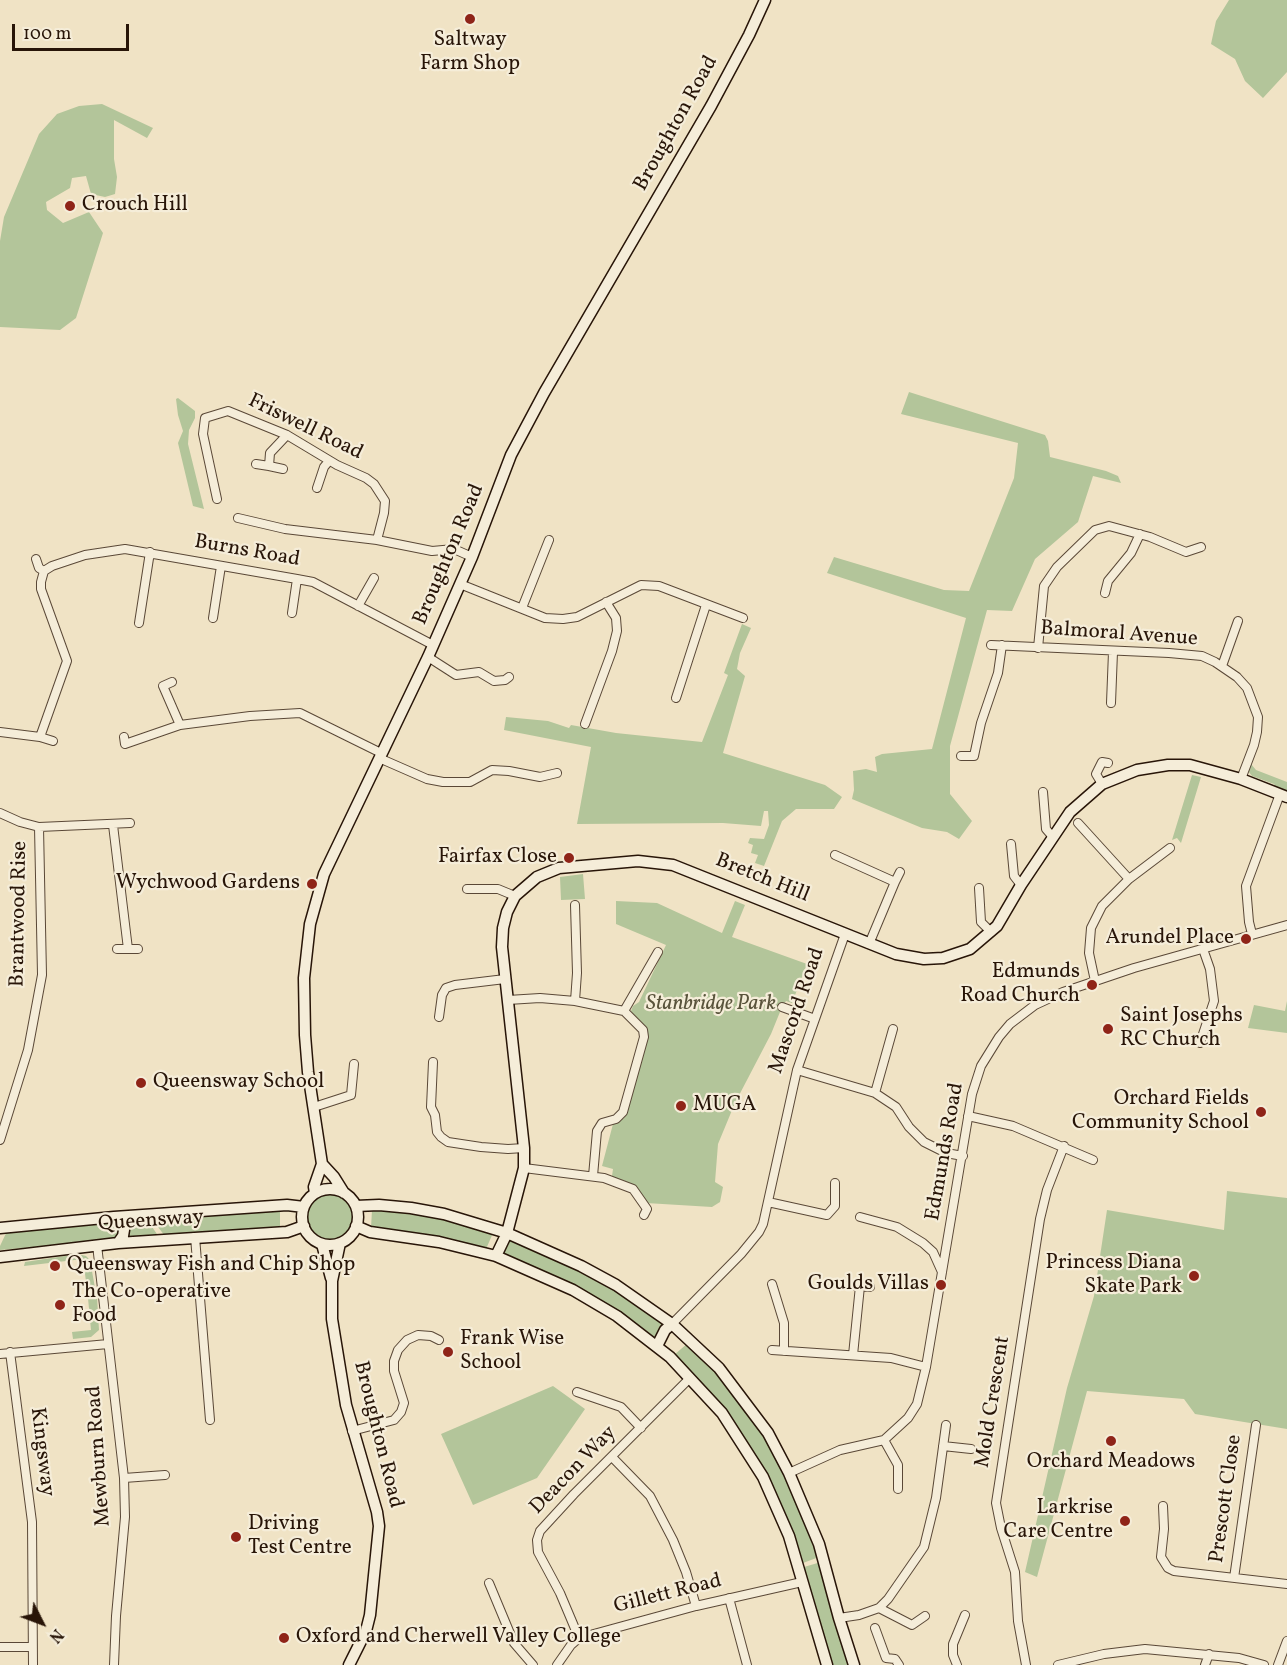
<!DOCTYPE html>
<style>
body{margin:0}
#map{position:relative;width:1287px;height:1665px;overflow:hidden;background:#f0e3c5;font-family:Vollkorn,serif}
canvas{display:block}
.north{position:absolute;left:12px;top:1593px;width:60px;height:60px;-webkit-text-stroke:4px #f5edd9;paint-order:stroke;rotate:132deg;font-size:16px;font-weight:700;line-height:24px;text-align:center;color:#281508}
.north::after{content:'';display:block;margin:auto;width:21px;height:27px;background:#281508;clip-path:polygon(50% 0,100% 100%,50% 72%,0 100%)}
.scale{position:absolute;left:12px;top:24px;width:117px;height:27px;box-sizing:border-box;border:3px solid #281508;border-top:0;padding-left:8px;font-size:18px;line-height:21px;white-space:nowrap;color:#281508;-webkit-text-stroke:4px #f5edd9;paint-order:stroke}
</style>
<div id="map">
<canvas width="1287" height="1665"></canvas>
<div class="north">N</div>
<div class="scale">100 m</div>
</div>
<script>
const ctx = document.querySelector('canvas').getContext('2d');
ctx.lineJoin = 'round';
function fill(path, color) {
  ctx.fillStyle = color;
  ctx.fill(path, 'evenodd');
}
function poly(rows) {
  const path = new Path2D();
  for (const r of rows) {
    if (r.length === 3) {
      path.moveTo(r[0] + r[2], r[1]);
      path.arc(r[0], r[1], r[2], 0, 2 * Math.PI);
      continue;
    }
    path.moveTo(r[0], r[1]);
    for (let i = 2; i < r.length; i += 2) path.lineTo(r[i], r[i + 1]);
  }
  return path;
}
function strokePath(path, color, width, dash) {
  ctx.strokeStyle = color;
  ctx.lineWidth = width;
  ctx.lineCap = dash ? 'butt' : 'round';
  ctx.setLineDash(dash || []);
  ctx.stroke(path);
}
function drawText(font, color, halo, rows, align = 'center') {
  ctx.font = font + ' Vollkorn,serif';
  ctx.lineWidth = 4.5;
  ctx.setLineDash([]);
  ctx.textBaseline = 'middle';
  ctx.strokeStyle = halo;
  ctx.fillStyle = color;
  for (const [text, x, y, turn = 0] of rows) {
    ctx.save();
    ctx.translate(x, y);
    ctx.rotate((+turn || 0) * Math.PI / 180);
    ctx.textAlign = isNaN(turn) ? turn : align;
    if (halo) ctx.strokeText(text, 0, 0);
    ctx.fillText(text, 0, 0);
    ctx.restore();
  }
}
fill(poly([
 [1229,0,1287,0,1287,72,1263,98,1245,81,1235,59,1211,44,1216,21],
 [102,104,153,128,147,138,114,120,114,159,117,177,115,194,105,197,91,194,86,176,72,178,70,188,46,202,47,210,63,223,89,212,103,233,76,318,60,330,0,327,0,241,4,217,39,134,57,114,79,106],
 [909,392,1045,435,1048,441,1050,457,1106,471,1118,476,1121,483,1093,476,1078,522,1035,559,1012,611,987,610,950,746,950,794,972,821,959,839,947,832,922,828,852,799,854,790,853,771,866,769,877,772,875,757,882,754,932,749,966,618,827,573,834,557,944,590,969,591,1014,478,1018,443,901,414],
 [178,398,195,411,195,418,189,430,188,444,204,509,193,506,178,443,183,431,178,415,176,399],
 [742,624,751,628,740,653,737,669,745,676,723,753,825,785,842,797,834,809,796,809,782,821,764,866,755,863,758,855,751,853,753,845,748,843,750,838,764,839,769,825,768,811,764,811,761,826,723,823,577,824,591,747,504,730,506,717,548,721,569,728,571,725,616,733,702,742,728,675,724,673],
 [1251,764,1256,770,1287,782,1287,790,1281,790,1276,788,1274,784,1252,776,1248,771],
 [1192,775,1201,777,1181,843,1177,838,1172,840],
 [583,874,585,899,561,900,560,877],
 [616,901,657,903,722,933,735,901,745,905,732,937,807,964,792,1003,786,1001,782,1007,771,1034,735,1103,718,1144,715,1182,723,1187,720,1202,712,1207,646,1203,636,1188,625,1181,614,1178,612,1176,613,1169,602,1166,613,1124,624,1118,627,1112,647,1038,631,1011,633,1006,639,1002,666,945,616,924],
 [1287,1001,1287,1033,1248,1028,1254,1005,1285,1011],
 [1227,1191,1287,1198,1287,1429,1195,1414,1184,1399,1087,1391,1037,1577,1025,1572,1067,1388,1094,1296,1107,1210,1224,1230],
 [329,1216,25],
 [280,1208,280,1229,165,1236,154,1222,155,1217],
 [372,1210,401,1211,443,1219,493,1233,486,1249,371,1228],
 [150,1218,150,1224,159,1237,124,1239,124,1219],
 [112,1220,118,1223,120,1234,114,1240,0,1250,0,1246,8,1229],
 [509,1238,598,1278,667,1323,656,1338,608,1306,501,1255],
 [78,1254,86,1256,90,1260,95,1288,87,1289,83,1259,24,1266,25,1262],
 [97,1297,99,1330,91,1337,73,1339,72,1332,91,1330,88,1298],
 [688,1343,714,1369,760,1427,788,1477,819,1557,803,1563,780,1503,750,1447,730,1417,674,1355],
 [553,1386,585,1409,537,1478,473,1505,441,1434],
 [821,1562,850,1665,830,1665,821,1638,804,1567]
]), '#b3c59a');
const street = poly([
 [256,464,269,466,270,453,287,435],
 [269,466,283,469],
 [317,488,324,467,329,461],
 [217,499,203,434,205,418,228,411,287,435,337,465,366,478,374,484,385,501,384,513,377,540,432,551,454,549,472,557],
 [238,518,285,529,377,540],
 [36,559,39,568,44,571,41,582,41,589,67,661,40,737],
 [44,571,52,566,85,555,125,549,297,579,313,582,433,645],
 [460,584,545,618,563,619,577,617,641,585,659,586,743,618],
 [1105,593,1108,581,1131,553,1140,534],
 [358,606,374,578],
 [522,608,549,540],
 [292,613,297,579],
 [213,618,221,566],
 [139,623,150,552],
 [991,645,1169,653,1202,656,1215,662,1237,677,1247,688,1258,717,1257,732,1254,745,1241,779],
 [1038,648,1044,586,1057,567,1095,530,1109,526,1150,537,1186,552,1201,547],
 [428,657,456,675,479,672,494,681,505,680,509,677],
 [1222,666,1238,621],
 [172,682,163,686,180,725],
 [676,698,706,605],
 [1111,703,1113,652],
 [585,724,612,651,617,631,616,618,606,602],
 [0,732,40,737,53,741],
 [124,737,125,744,180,725,250,716,300,713,381,753],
 [961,756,974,756,981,723,998,673,1002,645],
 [379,758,427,779,443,782,470,782,492,770,509,771,540,777,557,773],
 [1102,784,1096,774,1102,762,1108,763],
 [1043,792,1046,829,1052,836],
 [0,813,20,822,39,827,130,823],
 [1078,823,1129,879],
 [113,825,128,949,117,949],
 [1011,844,1014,876,1021,885],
 [835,855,895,882,869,944],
 [895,882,900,872],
 [979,888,981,922,991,932],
 [467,889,498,889,515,896],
 [1252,934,1249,922,1246,886,1280,794],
 [128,949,138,949],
 [1095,981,1089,953,1091,928,1102,906,1129,879,1170,848],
 [508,1000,540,998,575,1001,624,1011,658,952],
 [575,1001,577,973,575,905],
 [782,1007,815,1019],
 [439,1017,442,995,446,988,455,985,505,979],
 [1200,1043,1214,1001,1210,969,1203,949],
 [433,1062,431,1107,435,1115,437,1132,441,1137,448,1142,481,1147,508,1149,524,1148],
 [797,1070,875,1093,896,1107,909,1127,924,1142,946,1153,963,1156],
 [875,1093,893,1029],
 [314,1107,351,1095,354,1064],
 [968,1116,1013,1126,1093,1160],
 [0,1140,28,1050,42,975,39,827],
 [524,1168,604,1178,633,1189,647,1209,644,1215],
 [593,1176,597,1131,602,1123,616,1119,623,1112,644,1037,643,1030,624,1011],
 [768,1202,827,1215,835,1206,835,1183],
 [860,1217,897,1227,923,1243,933,1252,942,1272],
 [195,1237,210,1420],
 [97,1245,124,1478,125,1517,116,1616,114,1665],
 [772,1284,784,1323,784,1351],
 [849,1285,870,1287],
 [672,1324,741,1254,759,1232,763,1224,797,1070,845,934],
 [772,1350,891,1358,926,1367],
 [10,1352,32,1522,33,1665],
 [0,1354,108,1344],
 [853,1355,860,1286],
 [577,1392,621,1407,641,1428],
 [352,1431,394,1420,401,1412,404,1403,394,1371,394,1361,398,1350,407,1340,418,1335,431,1336,439,1340],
 [884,1440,898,1465,898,1489],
 [943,1446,971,1449],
 [612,1457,650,1496,673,1540,686,1572,696,1606],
 [789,1473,840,1450,884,1440,908,1418,917,1404,926,1367,972,1094,981,1066,999,1037,1010,1024,1035,1005,1063,992,1134,968,1287,925],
 [124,1478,165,1475],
 [1163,1506,1164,1529,1161,1557,1168,1568,1174,1571,1287,1584],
 [1234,1578,1256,1425],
 [489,1583,514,1643,533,1665],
 [729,1598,747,1665],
 [879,1608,912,1625,925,1616],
 [839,1618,859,1615,879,1608,888,1599,924,1547,936,1498,946,1425],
 [875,1628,886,1658,895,1659,899,1665],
 [579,1638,560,1593,538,1552,537,1540,540,1531,574,1494,690,1378],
 [0,1647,32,1647],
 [557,1665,571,1645,579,1638,696,1606,802,1582],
 [957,1665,953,1655,953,1644,965,1615],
 [1026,1665,1018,1621,1015,1572,1001,1528,996,1503,1040,1219,1047,1190,1064,1146],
 [1058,1665,1104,1654,1145,1649,1239,1658,1264,1665],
 [1205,1665,1209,1654],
 [1278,1665,1287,1641]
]);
const secondary = poly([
 [322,1164,334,1177,344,1193],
 [330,1217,28],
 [315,1193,314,1187,322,1164,308,1072,305,1035,304,978,310,924,324,874,428,657,472,557,511,455,544,393,711,106,749,35,765,0],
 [356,1206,379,1205,411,1208,444,1214,507,1233,581,1266,616,1285,672,1324,719,1368,768,1433,789,1473,819,1544,839,1618,854,1665],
 [114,1217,123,1226,124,1230,123,1236,118,1243],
 [356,1226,370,1232,439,1242,496,1256,573,1290,617,1316,670,1357,722,1413,763,1477,789,1536,827,1665],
 [0,1228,114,1217,287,1205,304,1207],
 [340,1243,332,1281,332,1319,346,1405,377,1512,379,1526,370,1615,366,1631,349,1665],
 [322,1244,331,1278],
 [496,1256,507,1233,524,1168,524,1148,502,947,503,928,507,912,515,896,537,877,559,868,638,861,673,865,896,954,924,959,943,958,970,949,997,926,1021,885,1070,812,1102,784,1137,770,1168,765,1190,765,1241,779,1287,797],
 [0,1257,118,1243,287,1232,304,1226],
 [657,1346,665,1330,672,1324]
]);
strokePath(street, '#5a4837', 10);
strokePath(secondary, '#281508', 13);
strokePath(street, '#f5edd9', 8);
strokePath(secondary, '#f5edd9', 10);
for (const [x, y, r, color] of [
 [470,19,6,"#8f2418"],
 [70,206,6,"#8f2418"],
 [569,858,6,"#8f2418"],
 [312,884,6,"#8f2418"],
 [1246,939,6,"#8f2418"],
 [1092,985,6,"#8f2418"],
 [1108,1029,6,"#8f2418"],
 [141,1083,6,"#8f2418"],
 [681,1106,6,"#8f2418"],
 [1261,1112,6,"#8f2418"],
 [55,1266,6,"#8f2418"],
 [1194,1276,6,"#8f2418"],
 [941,1285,6,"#8f2418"],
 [60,1305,6,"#8f2418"],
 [448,1352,6,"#8f2418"],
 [1111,1441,6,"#8f2418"],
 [1125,1521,6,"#8f2418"],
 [236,1537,6,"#8f2418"],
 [284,1638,6,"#8f2418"]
]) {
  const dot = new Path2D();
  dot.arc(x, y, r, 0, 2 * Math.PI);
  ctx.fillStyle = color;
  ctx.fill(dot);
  strokePath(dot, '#f5edd9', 2);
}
drawText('21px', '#281508', '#f5edd9', [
 ["Saltway",470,41,"center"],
 ["Farm Shop",470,65,"center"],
 ["Crouch Hill",82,206],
 ["Fairfax Close",557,858,"right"],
 ["Wychwood Gardens",300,884,"right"],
 ["Arundel Place",1234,939,"right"],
 ["Edmunds",1080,973,"right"],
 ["Road Church",1080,997,"right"],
 ["Saint Josephs",1120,1017],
 ["RC Church",1120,1041],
 ["Queensway School",153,1083],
 ["Orchard Fields",1249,1100,"right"],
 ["Community School",1249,1124,"right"],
 ["MUGA",693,1106],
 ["Princess Diana",1182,1264,"right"],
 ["Skate Park",1182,1288,"right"],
 ["Queensway Fish and Chip Shop",67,1266],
 ["Goulds Villas",929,1285,"right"],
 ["The Co-operative",72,1293],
 ["Food",72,1317],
 ["Frank Wise",460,1340],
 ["School",460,1364],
 ["Orchard Meadows",1111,1463,"center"],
 ["Larkrise",1113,1509,"right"],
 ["Care Centre",1113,1533,"right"],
 ["Driving",248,1525],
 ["Test Centre",248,1549],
 ["Oxford and Cherwell Valley College",296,1638]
], 'left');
drawText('21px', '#281508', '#f5edd9', [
 ["Broughton Road",677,124,-61],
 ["Friswell Road",305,428,26],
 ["Burns Road",247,552,10],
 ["Broughton Road",450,555,-67],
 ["Balmoral Avenue",1119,635,4],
 ["Bretch Hill",762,879,22],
 ["Brantwood Rise",20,914,-89],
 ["Mascord Road",798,1011,-71],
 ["Edmunds Road",946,1152,-80],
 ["Queensway",151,1222,-4],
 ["Mold Crescent",994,1402,-81],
 ["Broughton Road",377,1435,76],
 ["Kingsway",41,1452,83],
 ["Mewburn Road",100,1456,-94],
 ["Deacon Way",574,1471,-46],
 ["Prescott Close",1227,1499,-82],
 ["Gillett Road",668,1595,-14]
]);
drawText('italic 21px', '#59533b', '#f5edd9', [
 ["Stanbridge Park",711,1005]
]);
</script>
